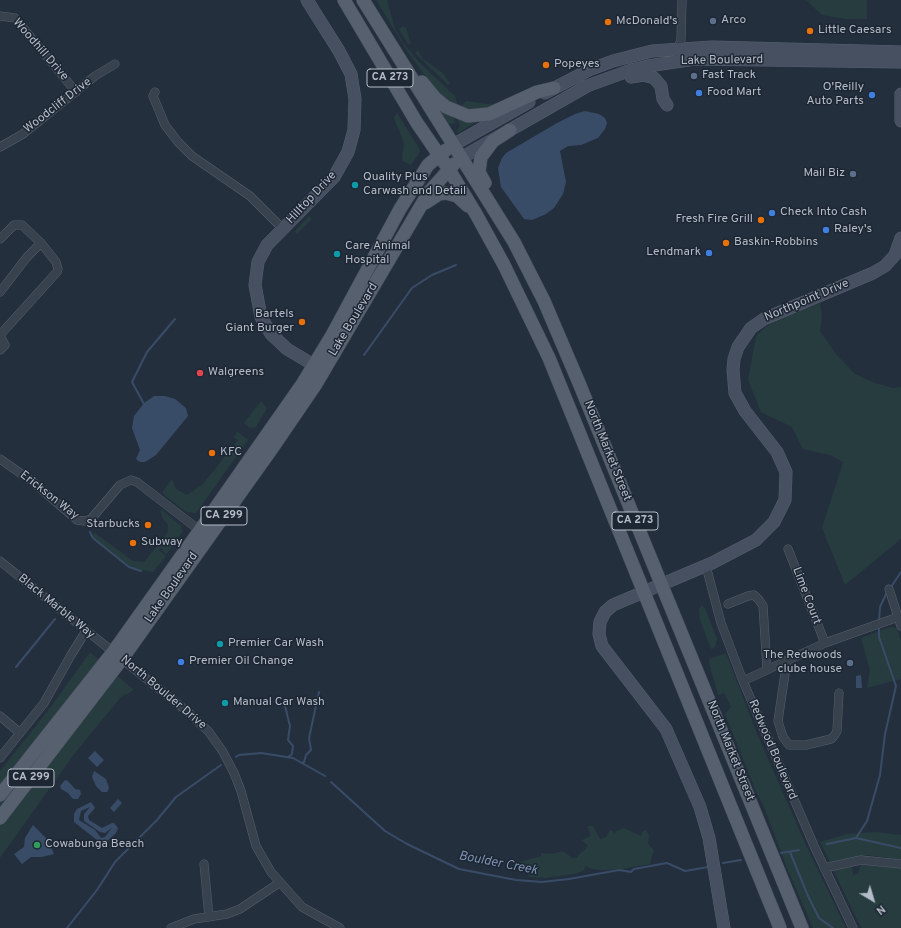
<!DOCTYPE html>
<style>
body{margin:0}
#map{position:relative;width:901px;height:928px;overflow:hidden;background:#242f3e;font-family:Overpass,sans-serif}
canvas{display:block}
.north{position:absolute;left:853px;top:880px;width:40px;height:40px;-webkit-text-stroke:3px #1d2633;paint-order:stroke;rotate:142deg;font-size:11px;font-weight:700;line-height:16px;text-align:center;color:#b4bcc9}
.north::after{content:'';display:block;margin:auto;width:14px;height:18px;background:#b4bcc9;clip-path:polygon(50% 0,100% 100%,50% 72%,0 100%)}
</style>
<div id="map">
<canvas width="901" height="928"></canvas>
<div class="north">N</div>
</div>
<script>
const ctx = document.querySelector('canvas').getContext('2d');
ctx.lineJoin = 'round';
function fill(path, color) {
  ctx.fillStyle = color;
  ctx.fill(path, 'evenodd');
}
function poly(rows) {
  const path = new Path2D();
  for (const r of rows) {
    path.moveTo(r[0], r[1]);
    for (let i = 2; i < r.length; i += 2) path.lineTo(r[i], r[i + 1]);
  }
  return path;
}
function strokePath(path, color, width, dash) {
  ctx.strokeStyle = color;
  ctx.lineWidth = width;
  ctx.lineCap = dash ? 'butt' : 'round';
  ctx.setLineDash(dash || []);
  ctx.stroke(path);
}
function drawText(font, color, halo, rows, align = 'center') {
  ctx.font = font + ' Overpass,sans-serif';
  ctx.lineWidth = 3;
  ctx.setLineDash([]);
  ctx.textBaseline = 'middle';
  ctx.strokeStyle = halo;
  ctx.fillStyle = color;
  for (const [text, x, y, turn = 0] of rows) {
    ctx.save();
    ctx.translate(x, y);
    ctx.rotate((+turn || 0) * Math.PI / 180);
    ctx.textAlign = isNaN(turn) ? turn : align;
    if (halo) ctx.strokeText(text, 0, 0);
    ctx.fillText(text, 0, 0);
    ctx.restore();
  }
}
fill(poly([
 [376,0,387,0,395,29,404,44,419,62,455,96,458,106,452,104,435,90,407,51],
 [806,0,867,0,867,19,845,19,822,15],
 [403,26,406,28,411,44,408,44,399,29],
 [418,50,422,58,444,74,450,84,448,85,417,55,415,53],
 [466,101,486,104,501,103,491,108,468,110,461,107],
 [442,112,454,118,455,123,448,124],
 [397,113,419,148,420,152,411,165,403,161,402,158,404,143,394,118],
 [457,119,472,122,473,124,458,133,456,132,460,126],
 [309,216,312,219,297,234,295,231],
 [820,303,822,316,820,331,836,354,855,374,875,383,893,388,901,387,901,539,845,585,822,528,843,462,830,455,803,449,792,427,761,412,748,380,756,336,767,326,776,321],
 [261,401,267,408,265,412,256,427,250,428,244,423],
 [238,432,248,440,196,513,186,512,163,494,163,491,172,479,176,489,187,495,203,484,238,440,233,437],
 [160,508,180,525,183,531,166,555,161,548,159,550,166,556,153,572,131,568,92,536,95,533,133,561,144,562,168,532,168,525,162,517],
 [702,605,705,608,717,639,715,647,711,649,700,620,699,609],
 [890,627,897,628,901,641,901,679,867,688,870,670,861,638],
 [90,652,134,690,121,697,75,753,0,858,0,771,50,708],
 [726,653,758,736,806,845,846,928,813,928,787,868,764,807,755,789,725,714,731,707,724,693,718,695,710,667,709,659],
 [590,826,593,826,600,839,606,837,610,830,613,831,614,834,616,831,624,828,641,836,643,831,646,830,649,835,648,844,654,850,650,864,622,869,602,870,592,869,586,866,583,871,575,874,545,878,529,877,526,867,519,864,520,862,541,856,541,853,553,854,562,851,573,858,576,858,588,846,582,840,591,836,587,827],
 [876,832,901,835,901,860,867,855,830,862,820,842,847,834],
 [863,863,901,868,901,928,862,928,856,918,833,869,852,865,853,875,858,873,861,864]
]), '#263c3f');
fill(poly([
 [585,111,599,114,605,118,607,123,605,129,598,138,581,145,568,146,560,151,566,182,563,194,554,208,546,214,532,220,524,219,501,187,498,168,502,158,506,153,557,123,575,114],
 [154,396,165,396,175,399,186,408,188,416,156,455,145,462,140,462,136,459,140,450,132,428,134,416,144,403],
 [861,675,862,688,856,688,856,676],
 [95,751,104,760,97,767,88,758],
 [94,771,106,779,109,788,107,792,102,792,96,786,92,777],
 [65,780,68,781,75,789,80,790,81,794,78,799,73,799,68,793,61,789,60,786],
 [118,799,122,803,114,812,110,808],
 [91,802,95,808,88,816,89,820,102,828,112,823,114,823,118,828,116,833,105,843,97,840,74,822,74,814,77,809],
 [90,807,84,814,84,821,100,832,105,833,112,828,105,837,101,838,95,830,79,820,81,811],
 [33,825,47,839,54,854,42,857,31,857,22,864,14,854,24,847,25,838]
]), '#394c67');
strokePath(poly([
 [364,355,412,288,432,275,456,265],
 [144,404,132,382,147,352,175,319],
 [90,532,93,538,129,567,141,571],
 [891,587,901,572],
 [879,622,880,607,887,592],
 [16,667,55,619],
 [285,706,290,726,288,740,293,746,292,754,288,757],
 [236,757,239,755,261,753,293,758,325,776],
 [302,763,304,762,306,755,311,750,309,738,319,692],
 [331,782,385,831,407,844,459,869,516,880,542,882,569,879,619,870,631,872,634,869,667,863,685,871,708,867],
 [856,838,867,821,880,775,885,734,896,686,879,637,879,626],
 [827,844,856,838,901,848],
 [790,852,808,896,819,918,833,928],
 [781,853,799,850],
 [723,863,741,860],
 [67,928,97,890,115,862,157,820,176,797,221,765]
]), '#394c67', 2);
const street = poly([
 [0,16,15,18,76,92],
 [676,52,681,40,682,0],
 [155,92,153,96,165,125,178,142,192,156,250,196,283,229],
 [0,147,23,134,95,76,115,64],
 [0,239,14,225,22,225,41,243,56,262,58,269,57,272,0,335],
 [0,292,27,257,41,243],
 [0,336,5,345,0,350],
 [0,459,33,482,77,520,85,521,91,519,120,485,131,480,137,482,203,533],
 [788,549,825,643],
 [0,561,189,713,209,732,223,752,234,773,241,791,256,846,271,872,302,907,340,928],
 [706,566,721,623,743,681,815,848,853,928],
 [889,589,901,626],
 [728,604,748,596,754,595,759,600,763,606,767,669],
 [787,660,778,721,783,737,789,745,806,745,831,739,834,736,837,731,839,693],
 [743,681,825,643,901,616],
 [0,716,20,733],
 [0,758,44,703,71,655,86,631],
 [204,864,209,917],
 [824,868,861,860,901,864],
 [171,928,194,919,227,914,240,909,279,883]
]);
const secondary = poly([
 [307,0,339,51,351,74,355,99,354,130,348,152,334,177,267,245,258,262,255,285,261,317,271,334,287,349,322,370],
 [631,77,644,75,654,78,661,86,663,99,667,105],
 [545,93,589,70,613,61,652,51,712,47,901,52],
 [901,94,901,121],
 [453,145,529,102],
 [461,158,587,86,631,70,648,66,695,59,901,62],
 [724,928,709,838,700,807,666,729,602,646,599,634,600,622,605,612,613,605,712,563,756,540,774,522,785,500,786,472,777,452,745,411,735,393,733,370,734,359,738,347,751,328,764,319,873,273,885,266,895,255,901,238]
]);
const primary = poly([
 [344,0,417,123,448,168,476,214,504,265,549,358,780,928],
 [363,0,514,242,544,301,579,383,802,928],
 [422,82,435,98,446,107,468,116,489,114,537,92,554,88],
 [485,183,479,172,481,157,493,141,510,130],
 [425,203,439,194,446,193,457,196,468,206],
 [0,795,113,652,200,530,303,383,331,337,400,209,428,165,446,150],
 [0,818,122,659,271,450,316,384,429,192,454,164]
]);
strokePath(street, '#565f6c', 9);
strokePath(secondary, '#565f6c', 13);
strokePath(primary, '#414a57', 14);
strokePath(street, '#38414e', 8);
strokePath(secondary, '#465061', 12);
strokePath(primary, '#56606e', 13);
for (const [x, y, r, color] of [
 [713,21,4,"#5c6f8a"],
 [608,22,4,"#e8710a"],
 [810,31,4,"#e8710a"],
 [546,65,4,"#e8710a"],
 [694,76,4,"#5c6f8a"],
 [699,93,4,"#3f7fe0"],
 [872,95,4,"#3f7fe0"],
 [853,174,4,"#5c6f8a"],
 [355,185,4,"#0f9aa8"],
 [772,213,4,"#3f7fe0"],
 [761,220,4,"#e8710a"],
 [826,230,4,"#3f7fe0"],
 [726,243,4,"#e8710a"],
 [709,253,4,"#3f7fe0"],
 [337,254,4,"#0f9aa8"],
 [302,322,4,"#e8710a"],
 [200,373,4,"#e0444e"],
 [212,453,4,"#e8710a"],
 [148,525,4,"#e8710a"],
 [133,543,4,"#e8710a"],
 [220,644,4,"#0f9aa8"],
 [181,662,4,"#3f7fe0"],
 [850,663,4,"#5c6f8a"],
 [225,703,4,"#0f9aa8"],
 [37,845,4,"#2e9e5b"]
]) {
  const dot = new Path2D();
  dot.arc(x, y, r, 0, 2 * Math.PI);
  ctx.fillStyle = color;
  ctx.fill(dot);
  strokePath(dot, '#1d2633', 1.5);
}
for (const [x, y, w] of [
 [390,78,46],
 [224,516,46],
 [635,521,46],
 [31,778,46]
]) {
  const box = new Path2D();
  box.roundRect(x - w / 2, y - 9, w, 18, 3);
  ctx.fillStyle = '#1d2633';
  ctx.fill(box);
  strokePath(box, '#b4bcc9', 1);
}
drawText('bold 11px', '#b4bcc9', null, [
 ["CA 273",390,78],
 ["CA 299",224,516],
 ["CA 273",635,521],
 ["CA 299",31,778]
]);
drawText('12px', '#b4bcc9', '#1d2633', [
 ["Arco",721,21],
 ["McDonald's",616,22],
 ["Little Caesars",818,31],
 ["Popeyes",554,65],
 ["Fast Track",702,76],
 ["O'Reilly",864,88,"right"],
 ["Auto Parts",864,102,"right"],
 ["Food Mart",707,93],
 ["Mail Biz",845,174,"right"],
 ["Quality Plus",363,178],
 ["Carwash and Detail",363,192],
 ["Check Into Cash",780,213],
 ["Fresh Fire Grill",753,220,"right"],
 ["Raley's",834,230],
 ["Baskin-Robbins",734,243],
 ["Care Animal",345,247],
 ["Hospital",345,261],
 ["Lendmark",701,253,"right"],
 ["Bartels",294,315,"right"],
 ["Giant Burger",294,329,"right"],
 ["Walgreens",208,373],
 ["KFC",220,453],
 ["Starbucks",140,525,"right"],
 ["Subway",141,543],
 ["Premier Car Wash",228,644],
 ["The Redwoods",842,656,"right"],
 ["clube house",842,670,"right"],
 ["Premier Oil Change",189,662],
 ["Manual Car Wash",233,703],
 ["Cowabunga Beach",45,845]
], 'left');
drawText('12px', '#b4bcc9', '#1d2633', [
 ["Woodhill Drive",40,50,49],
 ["Lake Boulevard",722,61,-1],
 ["Woodcliff Drive",58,106,-38],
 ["Hilltop Drive",312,198,-47],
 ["Northpoint Drive",807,301,-23],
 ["Lake Boulevard",354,320,-59],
 ["North Market Street",607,451,68],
 ["Erickson Way",49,496,38],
 ["Lake Boulevard",172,588,-55],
 ["Lime Court",806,596,69],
 ["Black Marble Way",56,607,39],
 ["North Boulder Drive",163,693,40],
 ["Redwood Boulevard",772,750,67],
 ["North Market Street",730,751,68]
]);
drawText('italic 13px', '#7c92b1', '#1d2633', [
 ["Boulder Creek",498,864,11]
]);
</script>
